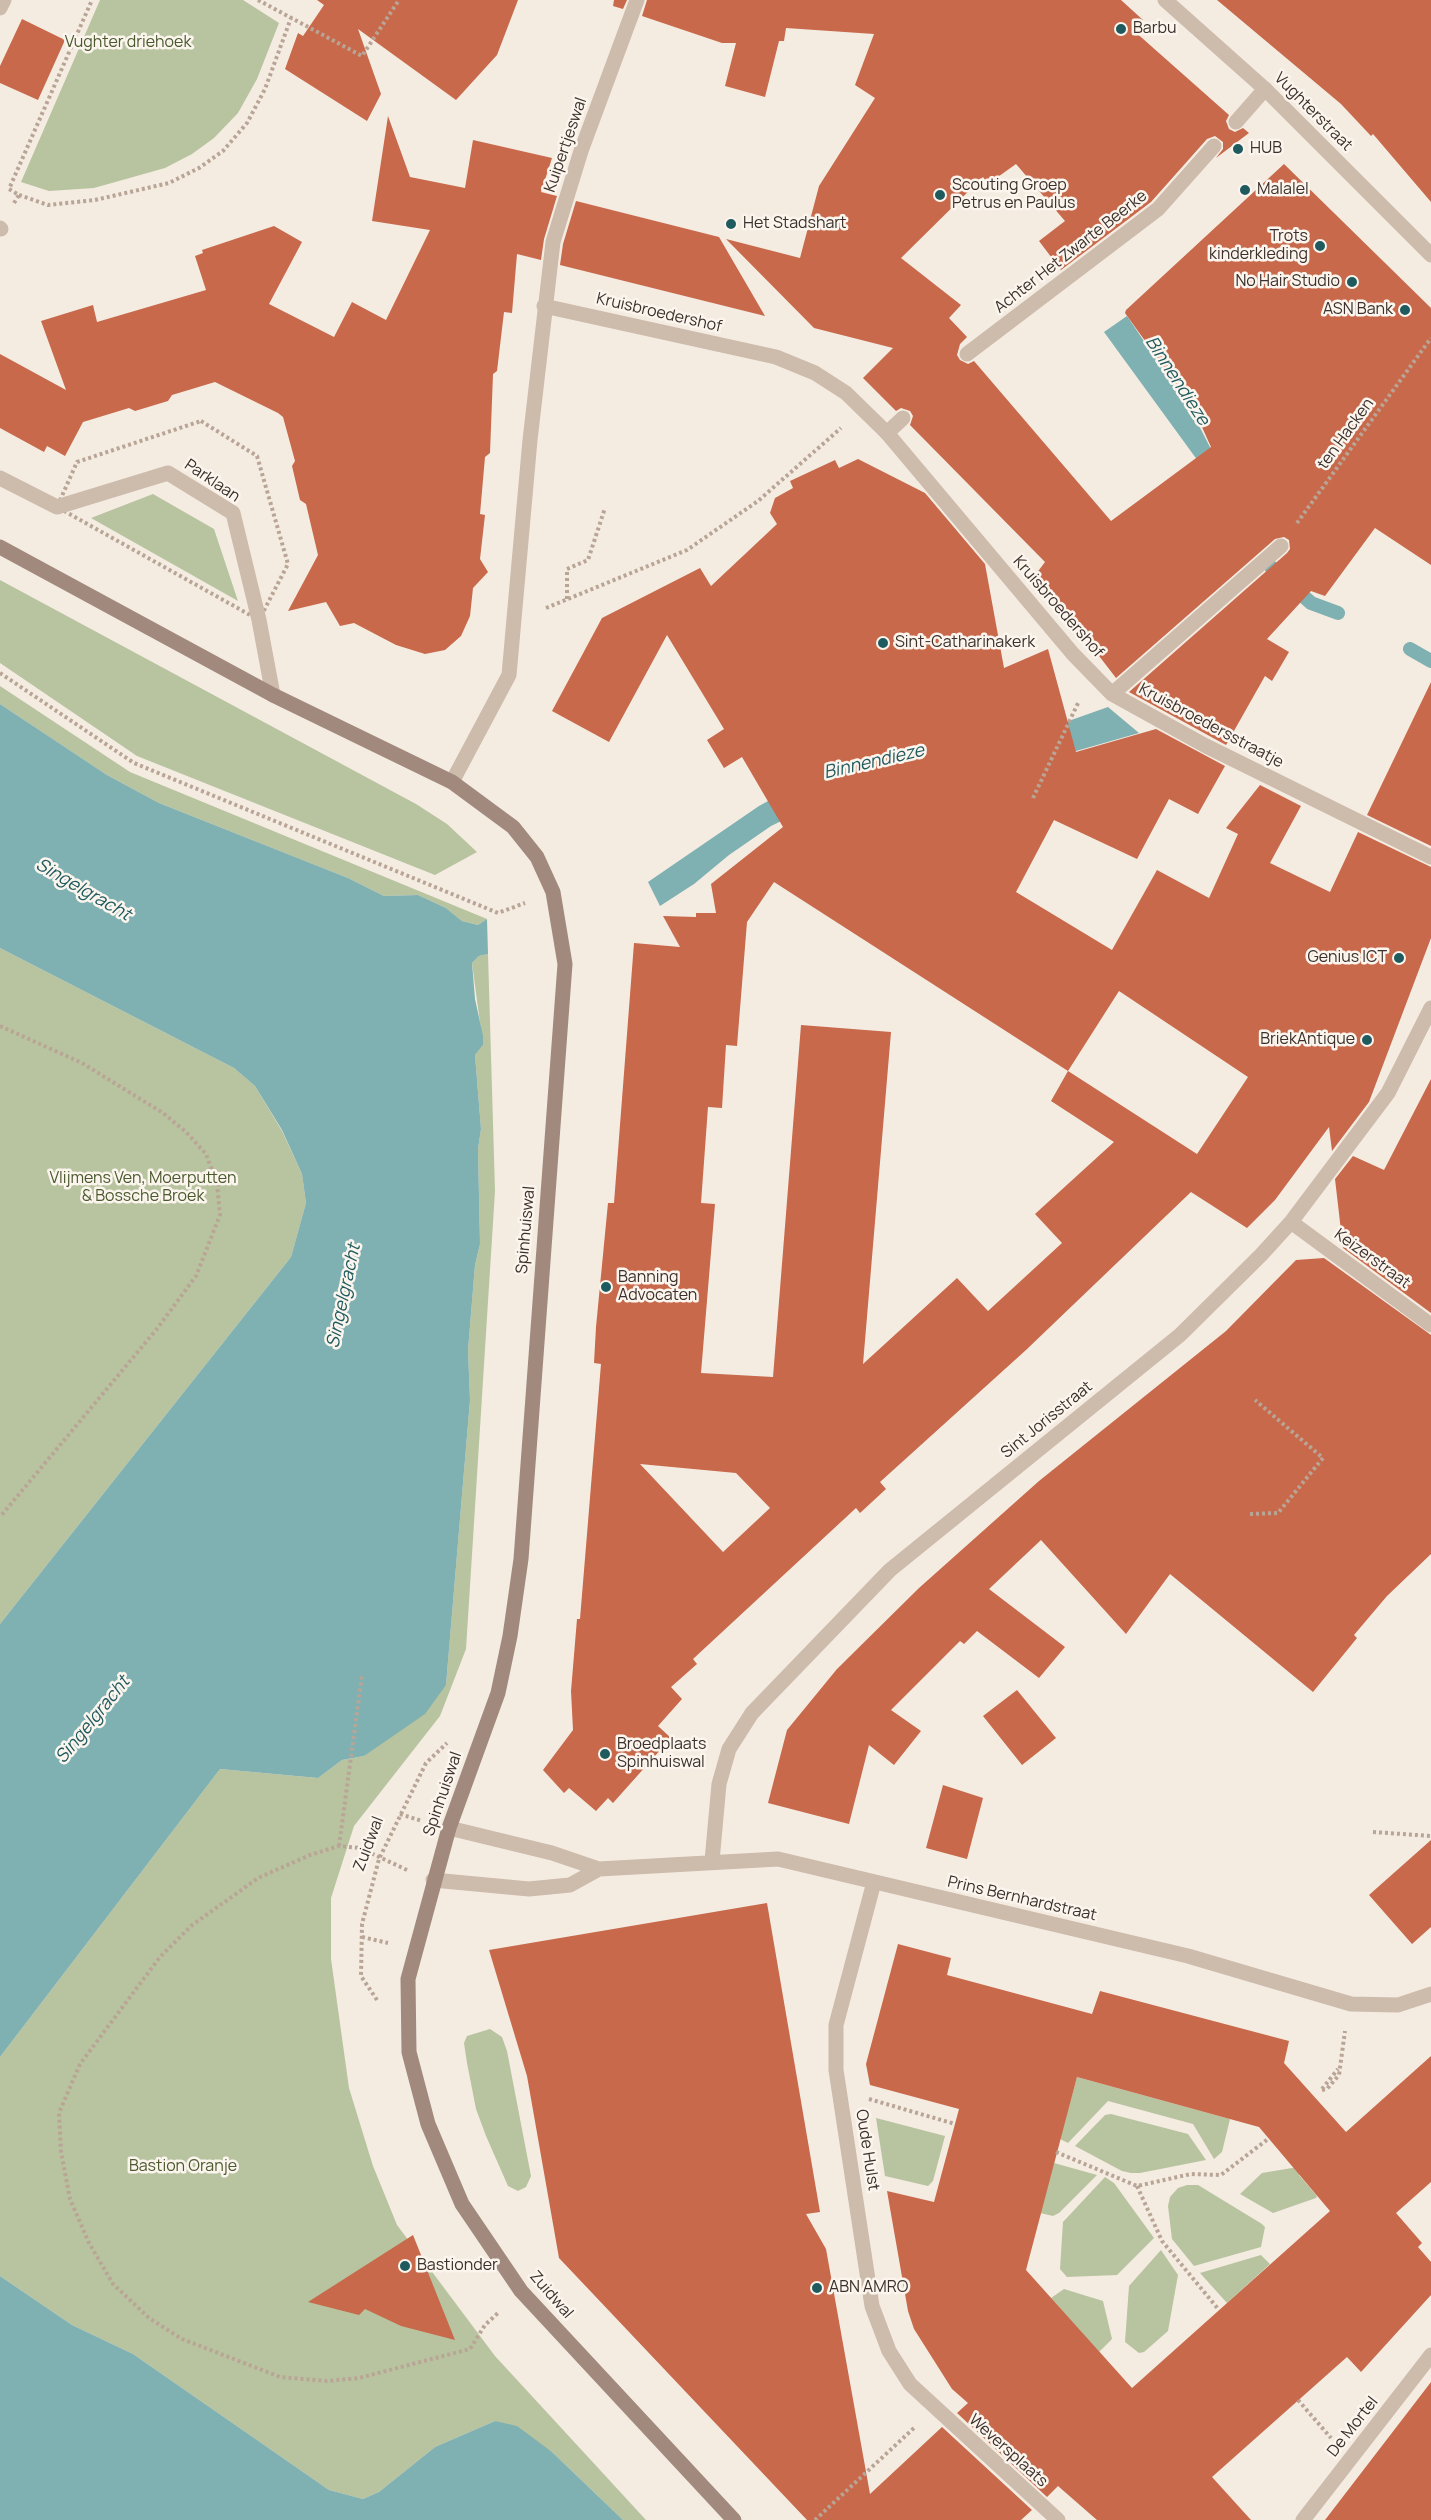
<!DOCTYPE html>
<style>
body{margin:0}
canvas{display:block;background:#f4ebe1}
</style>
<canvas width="1431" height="2520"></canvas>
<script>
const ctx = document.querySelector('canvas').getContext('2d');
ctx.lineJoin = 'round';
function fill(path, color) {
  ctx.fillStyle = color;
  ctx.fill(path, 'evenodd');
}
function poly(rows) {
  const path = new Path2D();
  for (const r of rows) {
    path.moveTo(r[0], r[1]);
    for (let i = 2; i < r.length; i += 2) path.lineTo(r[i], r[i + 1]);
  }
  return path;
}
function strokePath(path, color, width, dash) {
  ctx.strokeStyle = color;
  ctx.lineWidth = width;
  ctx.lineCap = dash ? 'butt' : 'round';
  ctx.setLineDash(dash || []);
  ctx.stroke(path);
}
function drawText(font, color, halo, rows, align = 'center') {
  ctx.font = font + ' Manrope,sans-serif';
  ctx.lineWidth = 5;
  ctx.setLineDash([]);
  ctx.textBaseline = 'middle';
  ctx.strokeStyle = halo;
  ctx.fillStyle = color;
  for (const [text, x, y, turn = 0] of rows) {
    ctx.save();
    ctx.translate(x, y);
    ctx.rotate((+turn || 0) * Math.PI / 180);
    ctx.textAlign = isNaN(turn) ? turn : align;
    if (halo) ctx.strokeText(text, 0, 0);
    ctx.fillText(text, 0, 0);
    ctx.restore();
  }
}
fill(poly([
 [100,0,243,0,279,23,257,79,238,113,214,138,192,154,165,168,94,188,49,191,21,182],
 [153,494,214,529,238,601,91,518],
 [0,580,416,804,447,824,477,852,435,875,137,756,0,663],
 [0,686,130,772,487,919,478,925,462,921,446,908,418,895,384,896,348,878,159,803,107,775,0,704],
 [0,948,234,1068,255,1086,282,1131,302,1174,306,1203,291,1257,0,1624],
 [488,954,495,1191,466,1649,440,1716,354,1826,331,1898,331,1959,349,2088,373,2166,397,2225,495,2356,646,2520,623,2520,552,2452,495,2421,435,2447,379,2492,363,2499,329,2490,133,2354,72,2325,0,2276,0,2057,220,1769,318,1778,342,1760,364,1756,446,1685,470,1400,468,1350,475,1265,480,1244,478,1149,481,1129,475,1055,483,1045,472,963,479,956],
 [490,2029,502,2037,507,2051,531,2176,526,2187,518,2191,508,2186,486,2136,476,2109,467,2063,464,2043,467,2036],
 [1077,2077,1230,2119,1222,2152,1214,2159,1193,2124,1108,2101,1068,2143,1060,2139],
 [1111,2114,1188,2134,1206,2160,1140,2173,1131,2173,1122,2171,1075,2146,1105,2115],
 [876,2118,945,2136,933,2181,928,2186,885,2176],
 [1054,2163,1097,2175,1059,2213,1053,2216,1040,2213],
 [1298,2167,1302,2172,1299,2175,1317,2196,1316,2198,1273,2213,1240,2194,1262,2173],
 [1105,2177,1114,2183,1154,2238,1117,2275,1067,2277,1060,2269,1063,2222],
 [1187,2185,1198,2185,1262,2224,1265,2227,1261,2247,1194,2266,1172,2239,1168,2206,1170,2197,1178,2188],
 [1161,2250,1178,2275,1168,2331,1144,2352,1139,2353,1125,2342,1129,2286],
 [1261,2255,1270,2264,1227,2303,1200,2273],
 [1064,2289,1103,2301,1112,2339,1099,2352,1051,2298]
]), '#b8c4a0');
fill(poly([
 [1127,316,1193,414,1212,451,1198,461,1104,332],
 [0,704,107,775,159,803,348,878,384,896,418,895,446,908,462,921,478,925,487,919,488,954,479,956,472,963,475,999,483,1036,483,1045,475,1055,481,1129,478,1149,480,1244,475,1265,468,1350,470,1400,446,1685,425,1714,364,1756,342,1760,318,1778,220,1769,0,2057,0,1624,291,1257,306,1203,302,1174,282,1130,255,1086,234,1068,0,948],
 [1108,707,1139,733,1069,753,835,795,771,826,729,855,694,884,660,906,648,882,759,806,821,772,1060,724],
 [0,2276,72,2325,133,2354,329,2490,363,2499,379,2492,435,2447,495,2421,517,2426,552,2452,623,2520,0,2520]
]), '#7fb0b2');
strokePath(poly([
 [1271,567,1311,603,1338,613],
 [1410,649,1431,661]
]), '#7fb0b2', 14);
fill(poly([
 [317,0,518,0,497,55,456,100,358,29,381,94,367,121,285,69,298,33,303,36,324,5],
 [614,0,627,0,623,9,613,6],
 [647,0,1121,0,1143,20,1133,30,1229,115,1226,121,1229,129,1235,132,1243,128,1249,133,1216,158,1223,149,1223,142,1215,136,1207,139,1151,202,1061,270,1039,241,1065,221,1016,164,988,184,983,177,901,258,961,305,949,318,967,337,960,344,957,355,960,360,968,364,974,361,1111,521,1211,447,1181,381,1176,384,1125,313,1126,310,1284,164,1431,308,1431,565,1375,528,1325,596,1311,591,1267,639,1289,652,1272,681,1265,676,1226,745,1129,692,1287,553,1290,549,1289,540,1284,537,1275,539,1116,678,1036,574,1045,562,910,425,913,416,910,411,901,408,896,411,863,378,893,348,814,328,726,239,800,258,819,186,875,98,855,85,874,34,786,28,784,41,779,41,765,97,725,86,736,43,722,43,642,16],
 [1217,0,1431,0,1431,202,1373,134,1371,136,1341,104],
 [22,19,65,40,38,100,0,83,0,66],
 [388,116,410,177,465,188,473,140,552,158,541,192,557,196,544,239,541,260,517,254,512,313,504,312,497,371,493,374,490,453,485,457,480,514,485,515,480,559,488,572,473,588,470,616,461,636,445,650,425,654,396,645,354,623,340,626,326,602,288,611,318,555,306,504,300,500,292,466,295,461,283,417,278,413,215,382,172,395,168,401,135,411,129,408,83,422,65,456,47,446,44,452,0,428,0,354,66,390,41,321,93,305,97,322,206,290,195,256,203,253,202,250,274,226,302,242,269,304,334,337,352,302,386,320,430,230,372,221],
 [576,201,719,237,765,316,560,265,563,244],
 [858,459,925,493,985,564,1004,668,1048,649,1076,752,1156,729,1225,766,1198,814,1169,799,1137,859,1054,820,1016,892,1112,950,1157,870,1209,898,1238,834,1226,828,1260,785,1301,806,1270,863,1330,892,1358,832,1431,867,1431,938,1369,1102,1332,1151,1329,1127,1275,1200,1247,1228,1191,1192,1026,1350,880,1482,886,1489,860,1513,856,1508,693,1659,697,1664,671,1687,682,1699,658,1726,671,1738,613,1803,608,1798,596,1811,569,1788,564,1793,543,1770,573,1730,571,1691,577,1619,580,1619,601,1364,594,1363,596,1327,608,1203,614,1203,634,943,680,947,663,916,696,917,696,913,716,913,711,884,783,827,742,757,724,768,707,740,724,729,667,635,609,742,552,711,602,618,700,568,711,586,777,524,770,513,775,498,793,488,790,481,835,460,839,468],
 [774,882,1068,1071,1119,991,1248,1077,1197,1154,1068,1071,1051,1101,1114,1142,1035,1214,1062,1243,988,1311,957,1278,863,1364,891,1032,801,1025,773,1377,701,1373,715,1204,701,1203,708,1107,722,1108,726,1045,737,1046,747,922],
 [640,1464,736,1473,770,1508,723,1552],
 [1431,682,1431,846,1367,815],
 [1431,1079,1431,1313,1343,1248,1335,1179,1353,1156,1384,1170],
 [1324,1258,1431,1335,1431,1554,1387,1596,1354,1635,1357,1638,1313,1692,1170,1574,1126,1634,1041,1540,989,1589,1065,1647,1039,1678,977,1631,964,1644,960,1641,891,1710,921,1731,894,1765,869,1745,849,1824,768,1803,787,1730,837,1669,919,1588,1039,1481,1226,1331,1296,1260],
 [1017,1690,1056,1738,1022,1765,983,1716],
 [943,1785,983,1798,967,1859,926,1848],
 [1431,1840,1431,1927,1412,1944,1369,1895],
 [767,1903,820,2212,806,2214,826,2249,870,2494,942,2427,1032,2510,1021,2520,807,2520,559,2258,527,2076,489,1950],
 [898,1944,951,1958,947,1975,1092,2014,1100,1991,1289,2041,1284,2063,1346,2132,1431,2056,1431,2182,1396,2213,1422,2243,1418,2247,1431,2262,1431,2295,1361,2372,1347,2357,1212,2477,1251,2520,1097,2520,1058,2486,1047,2497,957,2413,968,2403,952,2389,914,2329,908,2311,887,2191,934,2202,959,2109,870,2085,866,2064],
 [1077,2077,1259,2127,1330,2211,1132,2388,1026,2270],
 [413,2235,455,2340,401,2326,365,2309,359,2315,308,2302],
 [1431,2382,1431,2520,1325,2520]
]), '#c8694b');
strokePath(poly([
 [258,0,362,56,399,0],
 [19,195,48,205,95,200,169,183,199,168,223,151,247,123,265,89,291,18],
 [14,203,19,195,9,189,92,0],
 [201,421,257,456,288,564,259,620,57,507,77,462,201,421],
 [1297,523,1431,338],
 [567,599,567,569,588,560,605,508],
 [546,608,687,550,758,501,841,428],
 [0,673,134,763,498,913,525,903],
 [1033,798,1079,701],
 [0,1026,82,1063,163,1113,186,1132,206,1154,217,1184,220,1215,196,1276,156,1330,0,1517],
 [1250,1514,1278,1513,1323,1458,1255,1400],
 [400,1814,422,1821],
 [1373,1832,1431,1836],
 [339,1846,362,1675],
 [407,1870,360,1848,339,1846,310,1855,258,1878,191,1926,160,1957,80,2064,59,2113,61,2152,70,2199,89,2243,113,2284,149,2318,182,2339,280,2377,327,2381,359,2378,470,2349,485,2325,499,2312],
 [362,1937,388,1943],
 [377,2000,361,1976,362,1924,379,1859,426,1763,447,1743],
 [1322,2089,1338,2069],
 [1322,2090,1327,2089,1339,2075,1345,2031],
 [869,2099,955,2124],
 [1056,2152,1137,2186,1191,2174,1221,2175,1268,2139],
 [1137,2186,1162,2241,1219,2310],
 [1298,2400,1331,2438],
 [815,2520,915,2427]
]), '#b9a596', 4, [3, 3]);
strokePath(poly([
 [1236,122,1265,89],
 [967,354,1158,209,1214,146],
 [887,433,903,418]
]), '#cdbbac', 15);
strokePath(poly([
 [1165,0,1265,89,1431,255],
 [0,8,4,0],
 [0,228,1,229],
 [544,306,776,357,815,373,846,393,887,433,1073,654,1112,694,1206,746,1431,857],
 [0,478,57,507,168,473,233,513,259,620,273,695],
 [1112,694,1281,546],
 [452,782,509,675,530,440,553,242,581,151,637,0],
 [1291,1222,1431,1325],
 [449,1828,552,1853,599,1869,778,1859,1188,1956,1351,2004,1398,2005,1431,1994],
 [712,1861,719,1784,729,1749,752,1713,890,1570,1180,1335,1261,1255,1291,1222,1388,1093,1431,1008],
 [433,1880,529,1889,570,1885,599,1869],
 [874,1882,836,2025,836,2070,872,2306,889,2351,910,2384,1058,2520],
 [1303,2520,1431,2355]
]), '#cdbbac', 15);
strokePath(poly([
 [0,547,273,695,452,782,513,827,537,857,553,892,565,964,521,1559,510,1636,498,1693,449,1828,408,1979,409,2052,428,2124,462,2204,521,2291,734,2520]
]), '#a18a7d', 15);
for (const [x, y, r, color] of [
 [1121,29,6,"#1f5a5e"],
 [1238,149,6,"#1f5a5e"],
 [1245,190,6,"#1f5a5e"],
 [940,195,6,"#1f5a5e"],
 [731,224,6,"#1f5a5e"],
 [1320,246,6,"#1f5a5e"],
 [1352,282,6,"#1f5a5e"],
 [1405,310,6,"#1f5a5e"],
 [883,643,6,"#1f5a5e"],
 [1399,958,6,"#1f5a5e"],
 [1367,1040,6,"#1f5a5e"],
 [606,1287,6,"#1f5a5e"],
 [605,1754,6,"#1f5a5e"],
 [405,2266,6,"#1f5a5e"],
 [817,2288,6,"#1f5a5e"]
]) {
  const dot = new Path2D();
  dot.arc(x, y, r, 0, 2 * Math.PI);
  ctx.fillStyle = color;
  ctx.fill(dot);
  strokePath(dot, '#fbf5ee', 2);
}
drawText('16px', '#3b302b', '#fbf5ee', [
 ["Barbu",1133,29],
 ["HUB",1250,149],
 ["Scouting Groep",952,186],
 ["Petrus en Paulus",952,204],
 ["Malalel",1257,190],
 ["Het Stadshart",743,224],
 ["Trots",1308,237,"right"],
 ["kinderkleding",1308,255,"right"],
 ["No Hair Studio",1340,282,"right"],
 ["ASN Bank",1393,310,"right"],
 ["Sint-Catharinakerk",895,643],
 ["Genius ICT",1387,958,"right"],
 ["BriekAntique",1355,1040,"right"],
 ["Banning",618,1278],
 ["Advocaten",618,1296],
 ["Broedplaats",617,1745],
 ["Spinhuiswal",617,1763],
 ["Bastionder",417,2266],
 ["ABN AMRO",829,2288]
], 'left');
drawText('16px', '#4a5a2e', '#fbf5ee', [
 ["Vughter driehoek",128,43],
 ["Vlijmens Ven, Moerputten",143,1179],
 ["& Bossche Broek",143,1197],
 ["Bastion Oranje",183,2167]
]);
drawText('16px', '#3b302b', '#fbf5ee', [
 ["Vughterstraat",1313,112,45],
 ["Kuipertjeswal",566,145,-71],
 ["Achter Het Zwarte Beerke",1071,252,-38],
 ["Kruisbroedershof",659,313,13],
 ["ten Hacken",1346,434,-54],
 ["Parklaan",212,481,34],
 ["Kruisbroedershof",1058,607,49],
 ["Kruisbroedersstraatje",1211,726,28],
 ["Spinhuiswal",526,1230,-85],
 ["Keizerstraat",1372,1259,36],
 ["Sint Jorisstraat",1047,1420,-39],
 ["Spinhuiswal",443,1794,-71],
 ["Zuidwal",369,1844,-69],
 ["Prins Bernhardstraat",1022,1899,13],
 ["Oude Hulst",867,2150,81],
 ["Zuidwal",551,2295,49],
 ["De Mortel",1353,2427,-52],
 ["Weversplaats",1008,2451,42]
]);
drawText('italic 18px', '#1f5a5e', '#fbf5ee', [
 ["Binnendieze",1177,381,57],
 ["Binnendieze",874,762,-13],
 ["Singelgracht",83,890,30],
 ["Singelgracht",344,1296,-78],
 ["Singelgracht",93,1720,-51]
]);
</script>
